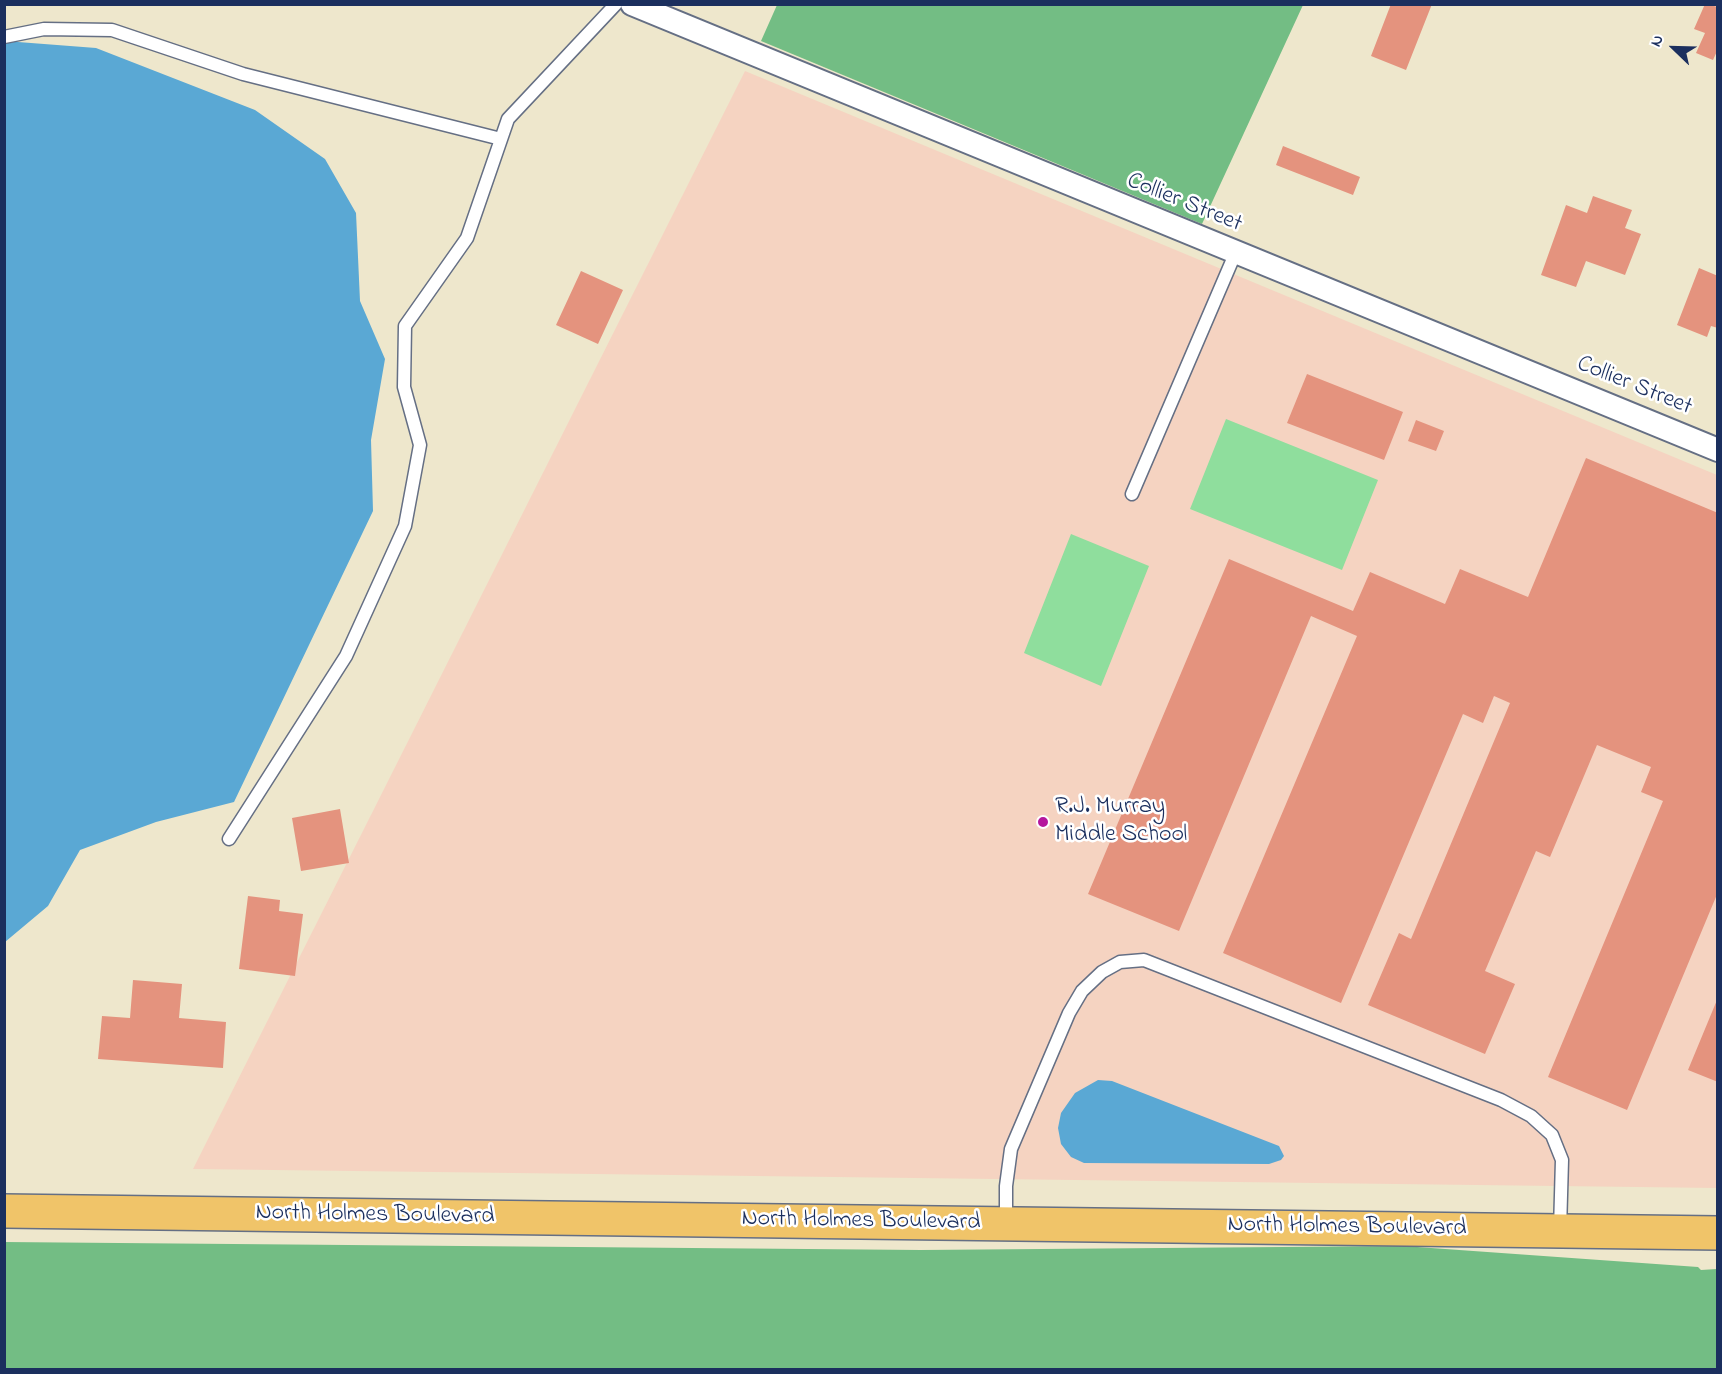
<!DOCTYPE html>
<style>
body{margin:0}
#map{position:relative;width:1722px;height:1374px;overflow:hidden;background:#eee7cc;font-family:"Indie Flower",sans-serif}
canvas{display:block}
.frame{position:absolute;inset:0;border:6px solid #1b2f5e;pointer-events:none}
.north{position:absolute;left:1644px;top:18px;width:60px;height:60px;-webkit-text-stroke:4px #fff;paint-order:stroke;rotate:293deg;font-size:16px;font-weight:700;line-height:24px;text-align:center;color:#1b2f5e}
.north::after{content:'';display:block;margin:auto;width:21px;height:27px;background:#1b2f5e;clip-path:polygon(50% 0,100% 100%,50% 72%,0 100%)}
</style>
<div id="map">
<canvas width="1722" height="1374"></canvas>
<div class="frame"></div>
<div class="north">N</div>
</div>
<script>
const ctx = document.querySelector('canvas').getContext('2d');
ctx.lineJoin = 'round';
function fill(path, color) {
  ctx.fillStyle = color;
  ctx.fill(path, 'evenodd');
}
function poly(rows) {
  const path = new Path2D();
  for (const r of rows) {
    path.moveTo(r[0], r[1]);
    for (let i = 2; i < r.length; i += 2) path.lineTo(r[i], r[i + 1]);
  }
  return path;
}
function strokePath(path, color, width, dash) {
  ctx.strokeStyle = color;
  ctx.lineWidth = width;
  ctx.lineCap = dash ? 'butt' : 'round';
  ctx.setLineDash(dash || []);
  ctx.stroke(path);
}
function drawText(font, color, halo, rows, align = 'center') {
  ctx.font = font + ' "Indie Flower",sans-serif';
  ctx.lineWidth = 5;
  ctx.setLineDash([]);
  ctx.textBaseline = 'middle';
  ctx.strokeStyle = halo;
  ctx.fillStyle = color;
  for (const [text, x, y, turn = 0] of rows) {
    ctx.save();
    ctx.translate(x, y);
    ctx.rotate((+turn || 0) * Math.PI / 180);
    ctx.textAlign = isNaN(turn) ? turn : align;
    if (halo) ctx.strokeText(text, 0, 0);
    ctx.fillText(text, 0, 0);
    ctx.restore();
  }
}
fill(poly([
 [745,71,1717,475,1717,1188,193,1169]
]), '#f5d3c1');
fill(poly([
 [1226,419,1378,480,1342,570,1190,509],
 [1071,534,1149,566,1101,686,1024,653]
]), '#8fde9d');
fill(poly([
 [777,5,777,4,1303,5,1202,224,761,41],
 [4,1242,921,1250,1403,1246,1698,1267,1701,1270,1717,1269,1717,1369,5,1369]
]), '#73bd84');
fill(poly([
 [5,41,96,48,255,110,325,159,356,213,360,301,385,359,371,440,373,511,234,802,156,822,80,850,48,906,5,942],
 [1098,1080,1112,1081,1279,1146,1284,1156,1281,1160,1269,1164,1084,1163,1071,1157,1061,1144,1058,1128,1061,1113,1075,1093]
]), '#5aa8d4');
fill(poly([
 [1391,4,1432,4,1406,70,1371,56],
 [1705,4,1718,7,1718,49,1713,60,1696,53,1705,33,1694,29],
 [1283,146,1360,177,1353,195,1276,165],
 [1593,196,1632,210,1625,228,1641,234,1625,275,1586,261,1576,287,1541,275,1566,205,1587,213],
 [1699,268,1718,276,1718,328,1711,326,1707,337,1677,325],
 [581,271,623,290,598,344,556,325],
 [1307,374,1403,412,1384,460,1287,423],
 [1416,420,1444,431,1436,451,1408,441],
 [1586,458,1718,513,1718,892,1627,1110,1548,1077,1663,801,1641,792,1651,767,1597,745,1550,857,1536,851,1485,971,1515,984,1485,1054,1368,1005,1399,933,1411,939,1510,703,1494,696,1483,723,1463,714,1341,1003,1223,953,1357,636,1311,616,1179,931,1088,894,1229,559,1353,611,1370,572,1445,604,1460,569,1528,597],
 [340,809,349,863,301,871,292,818],
 [248,896,280,900,279,911,303,914,295,976,239,969],
 [133,980,182,984,179,1018,226,1022,223,1068,98,1059,102,1016,130,1018],
 [1717,1000,1718,1000,1718,1082,1688,1070]
]), '#e4937e');
const service = poly([
 [4,37,44,29,112,30,243,74,501,139],
 [1132,494,1235,254],
 [229,839,346,656,405,526,420,445,404,387,405,326,467,238,508,119,616,4],
 [1006,1222,1006,1186,1011,1149,1069,1013,1082,991,1102,972,1120,962,1144,960,1501,1100,1531,1116,1552,1135,1562,1160,1560,1230]
]);
const minor = poly([
 [632,4,1718,450]
]);
const primary = poly([
 [4,1211,1718,1233]
]);
strokePath(service, '#656f84', 15);
strokePath(minor, '#656f84', 26);
strokePath(primary, '#656f84', 36);
strokePath(service, '#fff', 12);
strokePath(minor, '#fff', 22);
strokePath(primary, '#f0c469', 33);
for (const [x, y, r, color] of [
 [1043,822,6,"#b5179e"]
]) {
  const dot = new Path2D();
  dot.arc(x, y, r, 0, 2 * Math.PI);
  ctx.fillStyle = color;
  ctx.fill(dot);
  strokePath(dot, '#fff', 2);
}
drawText('24px', '#1b2f5e', '#fff', [
 ["Collier Street",1184,204,22],
 ["Collier Street",1634,387,22],
 ["North Holmes Boulevard",375,1216,1],
 ["North Holmes Boulevard",861,1222,1],
 ["North Holmes Boulevard",1347,1228,1]
]);
drawText('24px', '#1b2f5e', '#fff', [
 ["R.J. Murray",1055,808],
 ["Middle School",1055,836]
], 'left');
</script>
